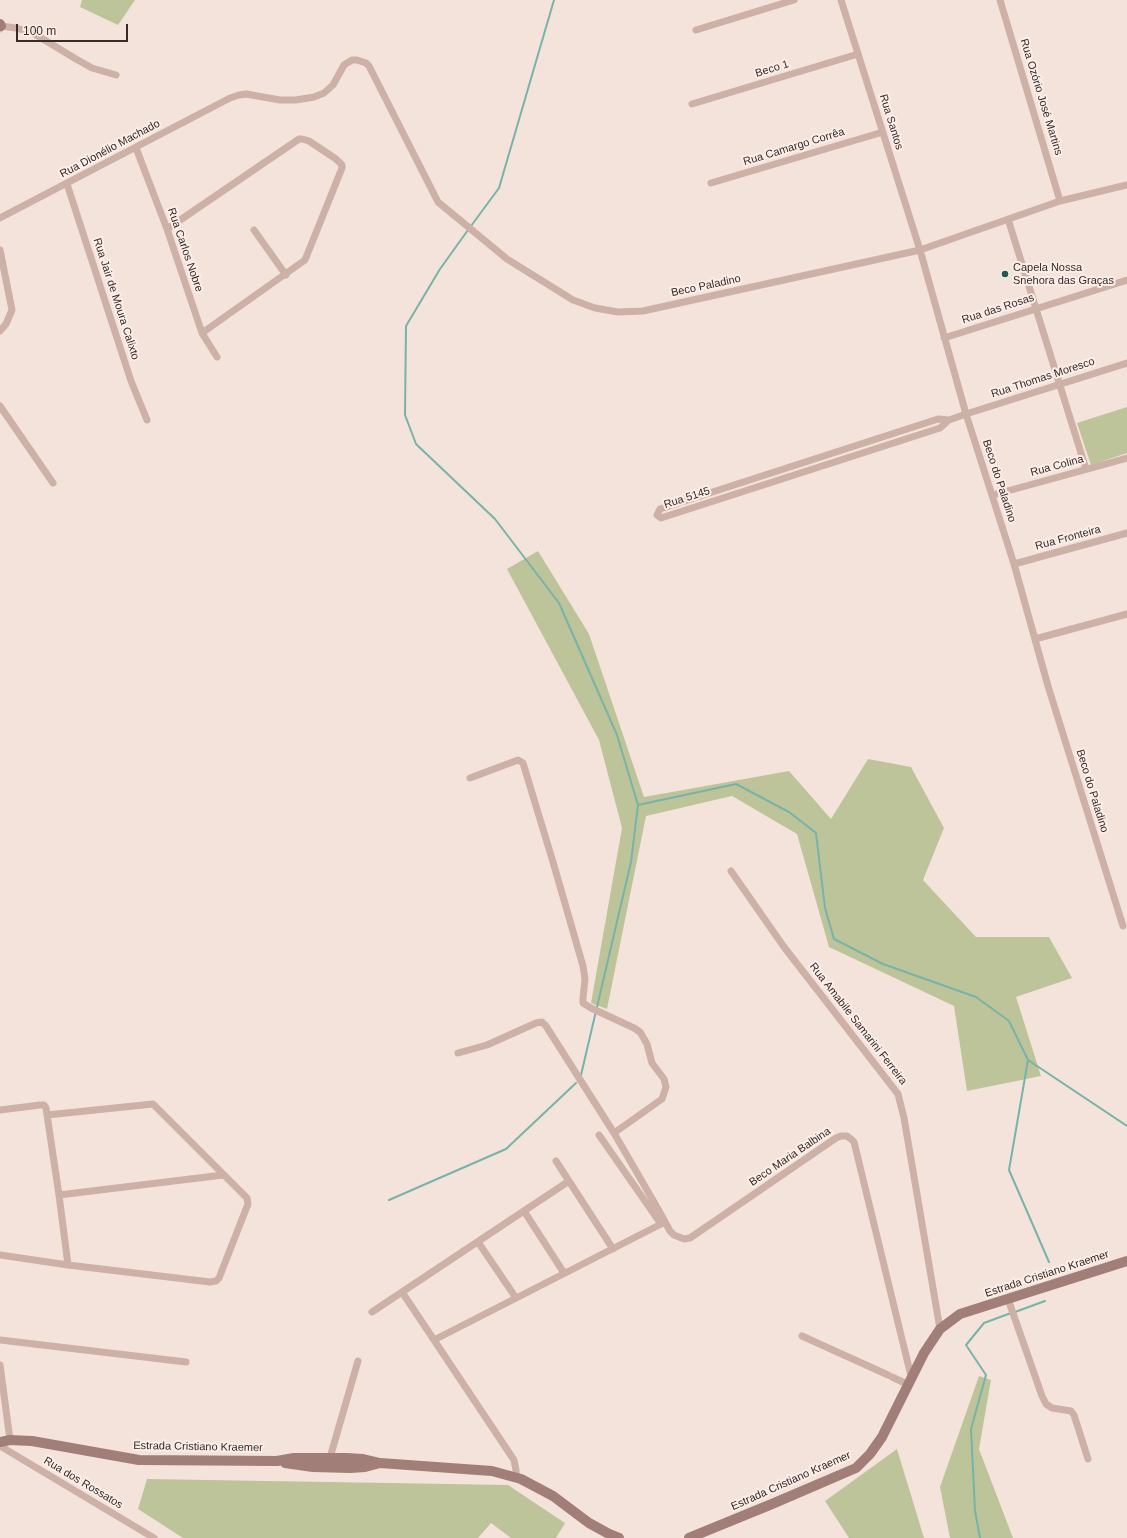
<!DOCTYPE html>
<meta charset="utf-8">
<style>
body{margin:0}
#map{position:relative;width:1127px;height:1538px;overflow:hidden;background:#f4e3db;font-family:Helvetica,sans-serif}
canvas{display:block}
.scale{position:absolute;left:16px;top:24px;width:112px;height:18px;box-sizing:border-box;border:2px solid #382927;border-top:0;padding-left:5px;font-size:12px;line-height:14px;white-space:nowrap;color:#382927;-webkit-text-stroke:3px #fbeee8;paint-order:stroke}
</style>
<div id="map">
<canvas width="1127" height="1538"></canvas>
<div class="scale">100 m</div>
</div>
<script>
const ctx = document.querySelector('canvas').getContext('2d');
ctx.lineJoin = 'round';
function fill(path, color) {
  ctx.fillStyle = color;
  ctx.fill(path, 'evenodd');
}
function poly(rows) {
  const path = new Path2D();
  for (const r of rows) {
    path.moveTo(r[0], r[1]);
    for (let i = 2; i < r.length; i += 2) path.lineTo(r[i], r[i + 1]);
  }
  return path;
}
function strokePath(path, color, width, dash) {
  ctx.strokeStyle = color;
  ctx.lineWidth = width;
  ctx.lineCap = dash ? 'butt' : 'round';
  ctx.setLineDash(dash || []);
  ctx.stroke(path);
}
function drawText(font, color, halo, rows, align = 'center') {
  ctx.font = font + ' Helvetica,sans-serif';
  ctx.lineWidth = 4;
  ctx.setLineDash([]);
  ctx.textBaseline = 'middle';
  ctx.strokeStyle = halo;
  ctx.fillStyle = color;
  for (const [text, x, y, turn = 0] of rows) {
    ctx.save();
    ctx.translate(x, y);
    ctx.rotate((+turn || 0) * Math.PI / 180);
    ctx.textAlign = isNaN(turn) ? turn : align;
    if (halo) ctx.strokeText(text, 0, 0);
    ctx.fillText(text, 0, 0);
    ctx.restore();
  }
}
fill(poly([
 [82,0,135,0,118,25,80,7],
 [1127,407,1127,453,1091,465,1077,423],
 [538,551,589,634,644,797,789,771,831,819,868,759,911,767,944,828,923,880,976,937,1049,937,1072,978,1016,997,1041,1076,967,1091,954,1006,829,947,797,834,732,796,646,816,607,1009,591,1003,622,828,599,740,507,569],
 [979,1376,991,1380,979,1449,1013,1538,950,1538,940,1487],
 [897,1449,924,1538,849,1538,825,1501],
 [147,1479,508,1485,565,1523,556,1538,511,1538,491,1523,478,1538,183,1538,138,1509]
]), '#bec49a');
strokePath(poly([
 [471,226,499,188,554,0],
 [468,230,440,269,406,326,405,415,416,444,495,519,559,603,617,735,638,805,631,862,581,1075],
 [638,805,736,784,789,812,816,833,825,908,834,939,883,964,976,997,1009,1021,1028,1060,1009,1170,1049,1262],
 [1028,1060,1127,1126],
 [389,1200,506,1149,576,1083],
 [1015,1312,1045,1301],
 [980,1538,975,1511,971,1429,986,1375,966,1345,984,1323,1011,1313]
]), '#78b3a9', 2);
strokePath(poly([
 [841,0,920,250,966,414,1014,564,1048,686,1123,926],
 [1000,0,1060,201],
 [0,29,1,26,16,28,33,33,76,59,92,68,116,75],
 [696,30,794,0],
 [692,104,858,54],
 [136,148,167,229,202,333,217,357],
 [711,183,883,132],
 [67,184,131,381,147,420],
 [0,218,230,98,239,95,246,94,280,100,296,100,314,97,324,93,333,85,344,65,352,60,357,60,366,63,369,66,438,202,507,259,573,300,595,308,618,312,643,311,920,250,1060,201,1127,185],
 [1008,219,1086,469],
 [167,229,299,139,302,139,309,141,336,159,342,165,342,168,305,260,202,333],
 [254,230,286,275],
 [0,250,12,310,6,324,0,331],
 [944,338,1127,280],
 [0,406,53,483],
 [949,420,938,419,660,509,657,515,661,518,940,428,949,420,966,414,1127,363],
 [993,495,1127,458],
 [1014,564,1127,533],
 [1035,639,1127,614],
 [470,778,518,760,523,763,553,862,583,966,585,979,583,998,583,1003,591,1008,634,1028,640,1032,647,1044,652,1063,664,1079,666,1087,662,1099,614,1133],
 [731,871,784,947,898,1094,904,1118,940,1329],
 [458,1053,487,1045,536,1023,542,1022,546,1026,614,1133,658,1209,670,1231,674,1235,684,1239,690,1238,836,1138,841,1136,847,1136,851,1139,854,1142,911,1376],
 [0,1110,40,1105,44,1105,46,1108,59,1195,68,1265],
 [599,1135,661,1224],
 [556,1161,613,1249],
 [59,1195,223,1175],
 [524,1211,564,1273],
 [478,1242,516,1298],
 [0,1255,68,1265,210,1282,216,1281,219,1278,248,1204,247,1198,153,1104,47,1115],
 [402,1292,514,1460,516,1470,516,1478],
 [1008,1299,1042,1396,1046,1404,1052,1408,1071,1411,1074,1415,1088,1459],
 [372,1312,569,1181],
 [802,1336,888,1375],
 [0,1340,186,1362],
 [434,1340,665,1222],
 [0,1365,10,1440],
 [892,1377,907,1384],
 [0,1446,154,1538],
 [329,1461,358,1361]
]), '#cdb0a6', 7);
strokePath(poly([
 [0,24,1,26],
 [0,1442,10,1440,32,1441,139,1460,277,1461,294,1458,346,1458,363,1459,380,1463,492,1471,521,1479,553,1496,589,1523,609,1534,619,1538],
 [285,1463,313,1467,350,1468,365,1467,380,1463],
 [689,1538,772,1504,856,1468,870,1454,882,1437,924,1353,940,1329,960,1314,1127,1261]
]), '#a17e77', 10);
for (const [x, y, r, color] of [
 [1005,274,4,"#1a5d54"]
]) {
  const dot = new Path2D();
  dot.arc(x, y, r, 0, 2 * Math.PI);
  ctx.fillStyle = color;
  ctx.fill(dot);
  strokePath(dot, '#fbeee8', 1.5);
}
drawText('11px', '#382927', '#fbeee8', [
 ["Beco 1",772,69,-17],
 ["Rua Ozório José Martins",1041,97,73],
 ["Rua Santos",891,122,73],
 ["Rua Camargo Corrêa",794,147,-17],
 ["Rua Dionélio Machado",110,149,-28],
 ["Rua Carlos Nobre",185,250,71],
 ["Beco Paladino",706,286,-12],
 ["Rua Jair de Moura Calixto",116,299,72],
 ["Rua das Rosas",998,309,-18],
 ["Rua Thomas Moresco",1043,378,-18],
 ["Rua Colina",1057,466,-15],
 ["Beco do Paladino",999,481,72],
 ["Rua 5145",687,498,-18],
 ["Rua Fronteira",1068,538,-15],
 ["Beco do Paladino",1092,791,73],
 ["Rua Amabile Samarini Ferreira",858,1024,52],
 ["Beco Maria Balbina",790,1157,-34],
 ["Estrada Cristiano Kraemer",1047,1274,-18],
 ["Estrada Cristiano Kraemer",198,1447,1],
 ["Estrada Cristiano Kraemer",791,1481,-24],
 ["Rua dos Rossatos",83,1483,31]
]);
drawText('11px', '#382927', '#fbeee8', [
 ["Capela Nossa",1013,268],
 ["Snehora das Graças",1013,281]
], 'left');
</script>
